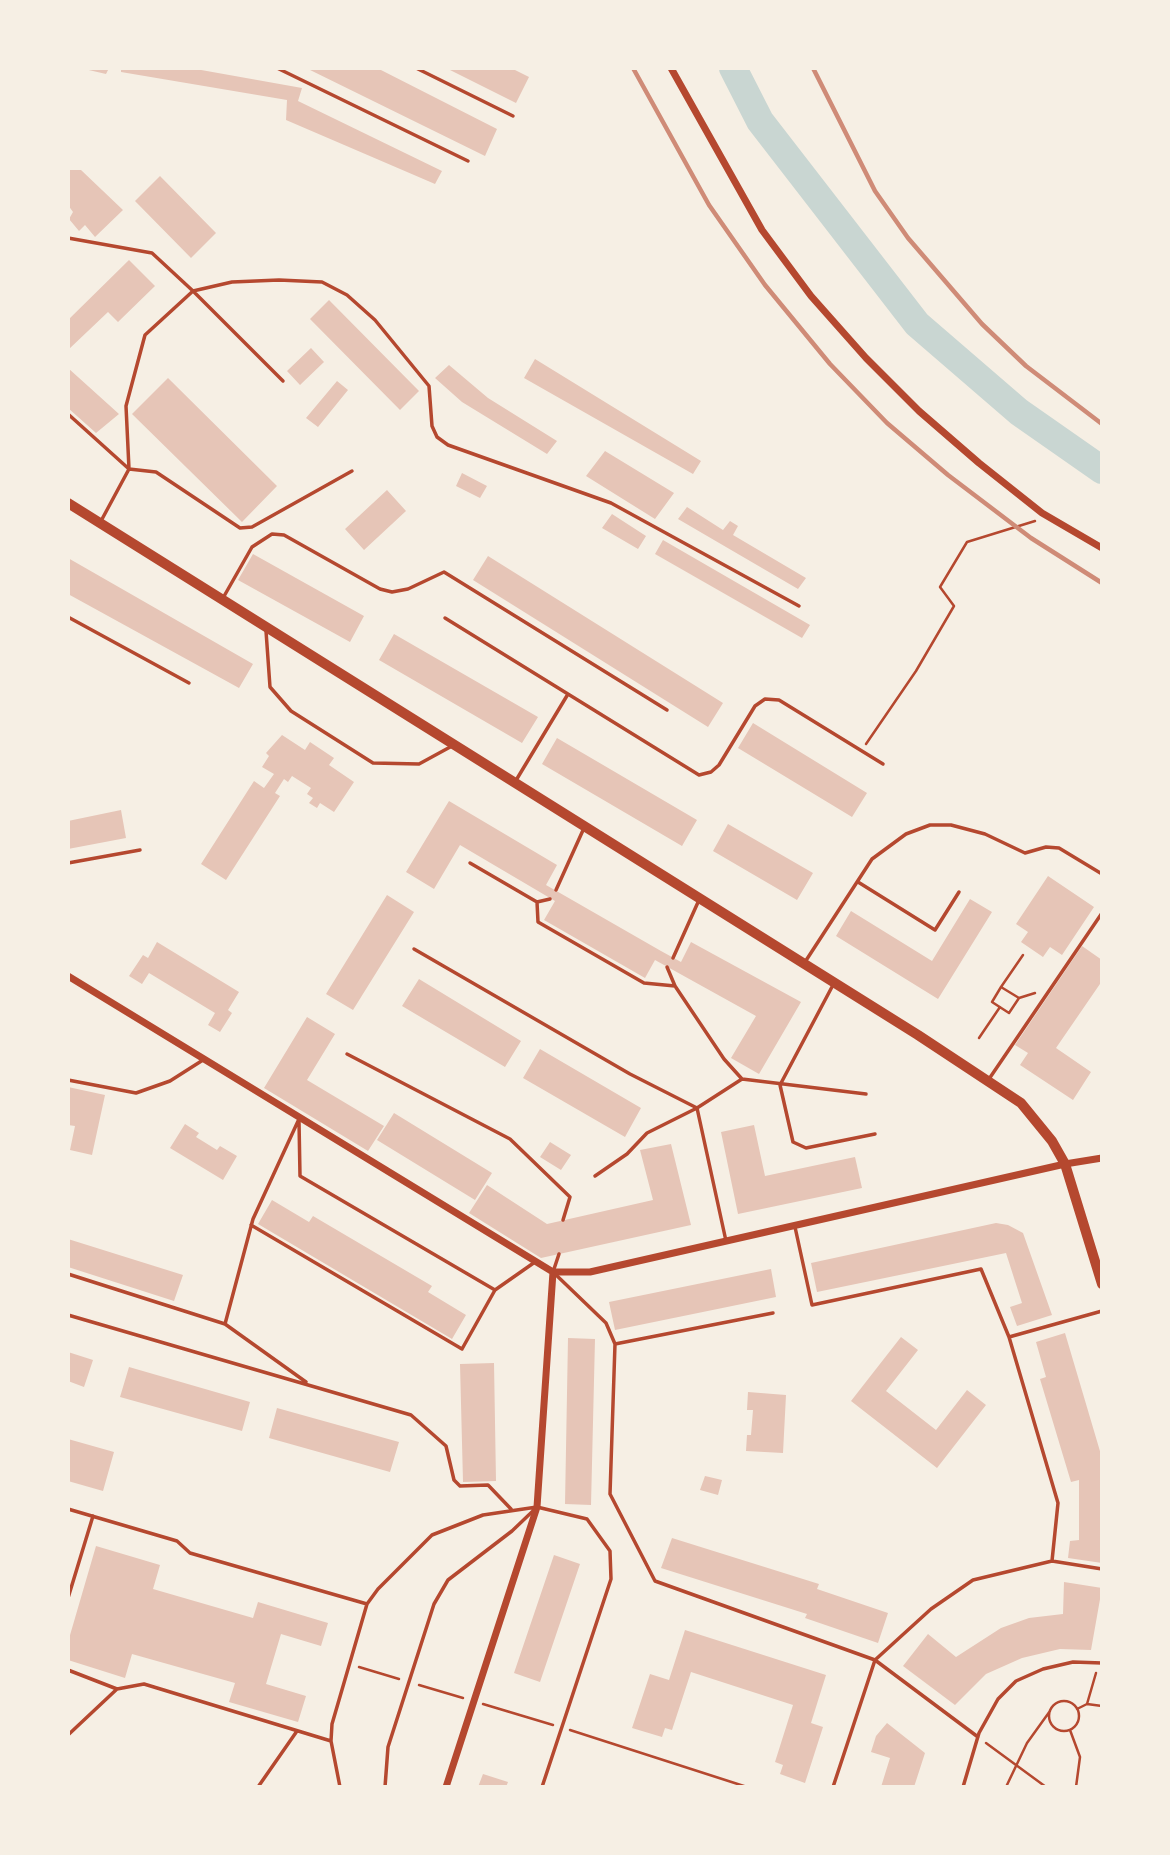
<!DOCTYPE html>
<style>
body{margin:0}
#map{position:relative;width:1170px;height:1855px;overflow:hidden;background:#f6efe4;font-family:Rubik,sans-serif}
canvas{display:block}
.frame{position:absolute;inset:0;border:70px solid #f6efe4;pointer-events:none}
</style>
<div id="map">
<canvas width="1170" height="1855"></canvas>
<div class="frame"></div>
</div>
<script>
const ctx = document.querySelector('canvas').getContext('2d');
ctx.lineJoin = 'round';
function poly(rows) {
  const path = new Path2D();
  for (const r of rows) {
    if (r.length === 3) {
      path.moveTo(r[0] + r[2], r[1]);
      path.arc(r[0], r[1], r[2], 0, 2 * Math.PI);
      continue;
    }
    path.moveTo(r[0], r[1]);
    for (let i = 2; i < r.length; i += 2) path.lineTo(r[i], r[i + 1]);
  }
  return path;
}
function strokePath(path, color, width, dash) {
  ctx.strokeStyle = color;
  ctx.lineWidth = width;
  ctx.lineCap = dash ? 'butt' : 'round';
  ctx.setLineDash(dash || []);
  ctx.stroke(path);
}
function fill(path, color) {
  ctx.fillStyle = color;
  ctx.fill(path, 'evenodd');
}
strokePath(poly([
 [733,68,760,121,917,324,1019,412,1102,470]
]), '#c9d6d2', 28);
fill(poly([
 [80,68,109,68,106,74],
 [121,68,190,68,302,88,298,101,442,171,435,184,286,120,287,100,121,72],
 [306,68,377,68,497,129,485,156],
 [446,68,511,68,529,77,516,103],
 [68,170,81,170,123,210,95,237,85,225,79,231,69,219,73,212,68,205],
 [160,176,216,233,191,258,135,201],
 [129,260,155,286,118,322,108,312,68,350,68,320],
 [329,300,419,391,400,410,310,319],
 [311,348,324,362,300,385,287,371],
 [535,359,701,461,693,474,524,378],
 [449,365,488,398,557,441,547,454,462,402,435,378],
 [68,368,119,414,96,433,68,408],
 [168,378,277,486,242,522,132,414],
 [337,381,348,390,318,427,306,418],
 [605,451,674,493,655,519,586,476],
 [462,473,487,486,480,498,456,486],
 [387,490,406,511,364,550,345,529],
 [687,507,723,530,730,521,738,526,733,535,806,578,798,589,678,519],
 [612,514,646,536,638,549,602,528],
 [663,540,810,625,802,638,655,554],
 [253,554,364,616,350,642,238,580],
 [488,556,723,703,708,727,473,580],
 [68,558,253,664,239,688,68,594],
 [394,634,538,717,522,743,379,660],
 [753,723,867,793,852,817,738,748],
 [282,735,305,750,310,742,334,758,329,765,354,782,334,812,320,803,317,808,309,803,313,798,307,794,311,788,292,776,288,782,284,779,275,793,280,796,226,880,201,864,254,781,264,788,274,774,262,767,269,756,266,753],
 [557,738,697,820,682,846,542,764],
 [449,801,557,865,546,885,661,951,681,962,691,942,801,1002,759,1074,731,1058,756,1016,655,960,645,978,544,920,555,901,460,845,434,889,406,872],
 [121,810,126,838,68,849,68,821],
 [728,824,813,873,797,900,713,851],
 [1048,876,1094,907,1062,955,1050,947,1043,957,1021,942,1028,932,1016,924],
 [387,895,414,912,353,1010,326,994],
 [970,899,992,912,938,999,836,936,851,911,932,961],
 [157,942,239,992,228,1010,232,1013,220,1032,208,1025,215,1013,149,973,142,984,129,976,143,955,148,958],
 [1082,946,1102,960,1102,981,1056,1048,1091,1072,1073,1100,1020,1065,1028,1053,1015,1045],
 [419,979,521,1041,505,1067,402,1006],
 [307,1017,335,1034,307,1080,384,1126,368,1151,264,1088],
 [540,1049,641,1108,625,1137,523,1078],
 [68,1087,105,1095,92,1155,70,1150,75,1126,68,1125],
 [394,1113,492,1173,475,1200,377,1140],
 [185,1124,199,1133,196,1137,217,1150,220,1146,237,1156,223,1180,170,1148],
 [754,1125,765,1176,855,1157,862,1188,738,1214,721,1132],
 [550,1142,571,1155,561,1170,540,1157],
 [671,1144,691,1225,541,1258,469,1213,487,1185,547,1224,653,1200,640,1150],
 [272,1200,309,1222,313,1216,432,1286,428,1292,466,1315,452,1339,258,1224],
 [996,1223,1008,1225,1023,1233,1052,1315,1017,1326,1010,1307,1022,1303,1006,1253,817,1292,811,1263],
 [68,1239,183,1275,174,1301,68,1267],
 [771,1269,776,1297,615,1330,609,1302],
 [1065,1333,1102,1458,1102,1563,1068,1558,1070,1541,1079,1540,1079,1480,1071,1482,1040,1379,1046,1377,1036,1342],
 [901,1337,918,1350,886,1391,936,1430,967,1390,986,1405,937,1468,851,1401],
 [568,1338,595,1339,591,1505,565,1504],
 [68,1352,93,1360,84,1387,68,1381],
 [494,1363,496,1481,463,1482,460,1364],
 [129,1367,250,1402,242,1431,120,1397],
 [748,1392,786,1395,783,1453,746,1451,747,1435,751,1435,753,1410,747,1410],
 [277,1408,399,1442,390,1472,269,1438],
 [68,1439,114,1452,103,1491,68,1481],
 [705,1476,722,1480,718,1495,700,1490],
 [672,1538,819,1584,817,1589,888,1613,878,1643,805,1618,807,1614,661,1568],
 [96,1546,160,1565,153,1589,253,1618,258,1602,328,1623,321,1646,281,1634,266,1684,306,1696,298,1722,229,1702,235,1683,132,1654,125,1678,68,1660,68,1642],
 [554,1555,580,1564,540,1682,514,1673],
 [1064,1582,1102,1588,1091,1650,1060,1649,1022,1658,986,1674,955,1705,903,1666,928,1634,956,1657,1001,1628,1029,1618,1063,1614],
 [685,1630,826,1675,811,1723,823,1727,805,1783,780,1774,783,1765,775,1762,793,1705,691,1672,672,1730,665,1728,662,1737,632,1728,650,1674,669,1680],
 [887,1723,925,1753,914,1787,881,1787,890,1758,871,1752,876,1736],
 [483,1774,508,1782,506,1787,478,1787]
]), '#e6c5b7');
strokePath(poly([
 [866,744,916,671,954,606,940,587,967,542,1035,521],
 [1001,987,992,1002,1009,1013,1019,998,1001,987,1023,955],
 [1019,998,1035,993],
 [979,1038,1000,1007],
 [359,1667,399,1679],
 [419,1685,463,1698],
 [1064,1716,15],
 [483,1704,553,1725],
 [1087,1704,1096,1673],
 [1077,1709,1087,1704,1102,1706],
 [570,1730,747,1787],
 [1070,1730,1080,1757,1076,1787],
 [986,1743,1046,1787],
 [1006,1787,1027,1743,1050,1711]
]), '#b5482f', 2.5);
strokePath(poly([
 [277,68,468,161],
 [416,68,513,116],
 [68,238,152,253,193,291,232,282,279,280,322,282,347,295,375,320,429,386,432,426,437,437,448,445,611,503,799,606],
 [283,381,193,291,145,335,126,406,129,469,156,472,240,528,252,527,352,471],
 [68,414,129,469,101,521],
 [223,598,252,547,272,534,284,535,380,589,392,592,408,589,444,572,667,710],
 [68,617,189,683],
 [445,618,699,775,711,772,719,765,755,706,765,699,779,700,883,764],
 [266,631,270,687,291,711,373,763,419,764,452,746],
 [515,782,568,694],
 [68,863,140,850],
 [470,863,537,902,550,899],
 [858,882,935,930,959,892],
 [556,890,584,828],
 [537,902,538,922,644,983,675,986],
 [414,949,630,1074,697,1108],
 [673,958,699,900],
 [805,962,872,859,906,834,930,825,951,825,985,834,1025,853,1046,847,1059,848,1102,874],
 [667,967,675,986,724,1059,742,1079],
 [833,985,780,1085,793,1142,806,1148,875,1134],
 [347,1054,510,1139,570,1197,563,1220],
 [989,1079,1102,913],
 [68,1080,136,1093,170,1081,203,1060],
 [299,1121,300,1176,495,1290,535,1262],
 [595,1176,627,1154,647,1133,697,1108],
 [251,1225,462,1349,495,1290],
 [795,1227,812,1305,981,1269,1009,1337,1058,1503,1052,1561,1102,1569],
 [726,1241,697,1108,742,1079,866,1094],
 [559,1254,553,1272,606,1323,615,1344],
 [68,1274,225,1324,253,1219,299,1119],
 [773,1313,615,1344,610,1494,655,1581,875,1660,978,1737],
 [68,1315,411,1415,446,1446,454,1480,460,1486,488,1485,511,1509],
 [225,1324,306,1382],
 [1009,1337,1102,1311],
 [68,1509,177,1541,190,1553,367,1604],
 [68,1598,93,1516],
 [68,1670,117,1689],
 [68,1735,117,1689,144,1684,331,1741],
 [258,1787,297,1731],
 [340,1787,331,1741,332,1724,367,1604,378,1589,432,1535,483,1515,537,1507,587,1519,610,1551,611,1579,542,1787],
 [385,1787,388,1747,434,1604,448,1580,512,1531,535,1509],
 [833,1787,875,1660,931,1609,973,1580,1052,1561],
 [963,1787,979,1733,998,1699,1016,1681,1043,1669,1073,1662,1102,1663]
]), '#b5482f', 3.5);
strokePath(poly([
 [671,68,762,230,811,296,866,358,919,411,979,463,1042,513,1102,548],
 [68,976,553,1272,590,1272,1065,1164,1102,1158],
 [446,1787,537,1507,553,1272]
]), '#b5482f', 7);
strokePath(poly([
 [68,503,918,1035,1021,1103,1052,1141,1065,1164,1102,1284]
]), '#b5482f', 10);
strokePath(poly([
 [633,68,709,205,765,285,830,364,887,423,948,475,1031,538,1102,583],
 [813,68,875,191,908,238,982,324,1026,366,1102,424]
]), '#cf8b77', 4.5);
</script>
